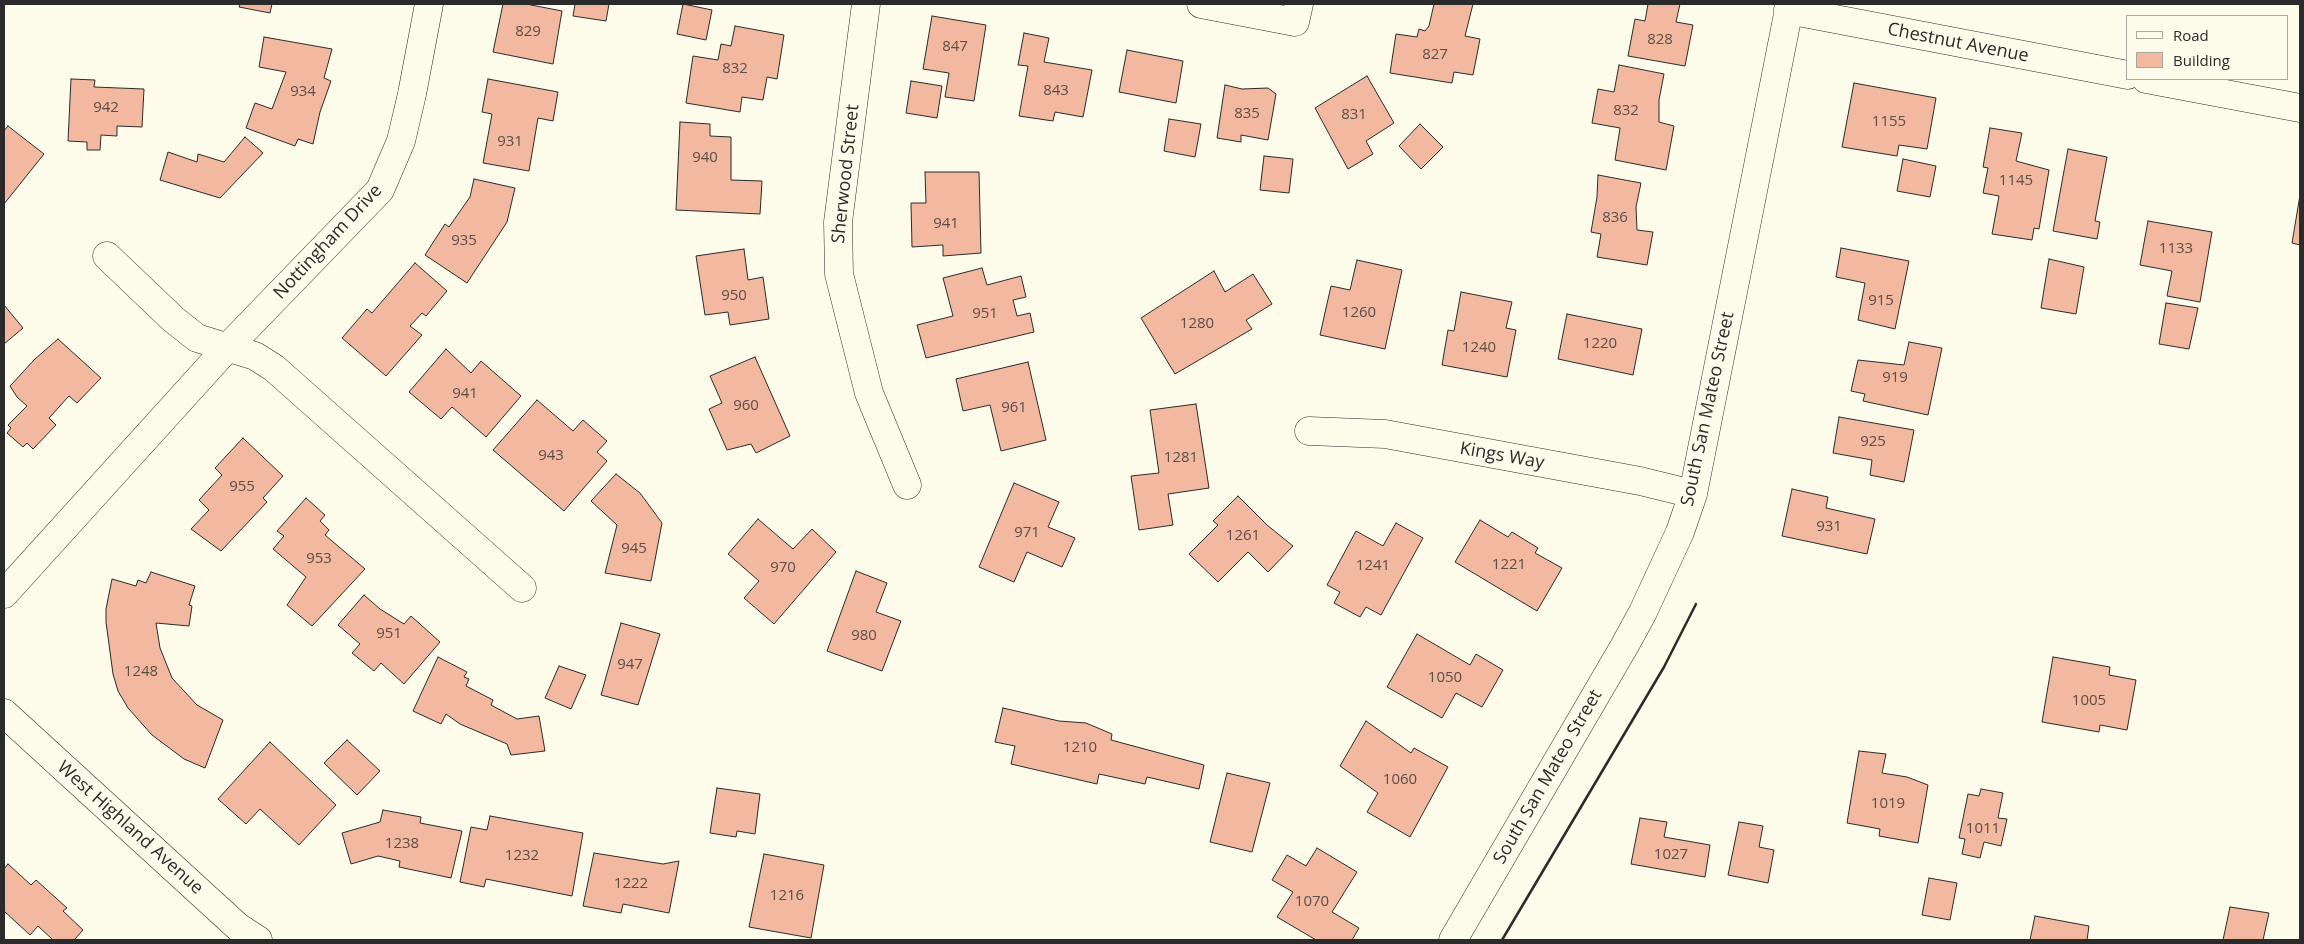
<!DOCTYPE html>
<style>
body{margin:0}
#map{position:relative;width:2304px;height:944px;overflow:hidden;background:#fdfbea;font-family:"Open Sans",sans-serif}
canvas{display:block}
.frame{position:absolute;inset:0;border:5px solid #2b2b2b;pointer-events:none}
.legend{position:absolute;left:2126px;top:15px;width:162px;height:65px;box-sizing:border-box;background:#fdfbea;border:1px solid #a9a89e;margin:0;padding:6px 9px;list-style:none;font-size:15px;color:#2b2b2b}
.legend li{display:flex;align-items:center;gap:10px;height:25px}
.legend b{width:25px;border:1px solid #a9a89e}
</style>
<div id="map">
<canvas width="2304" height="944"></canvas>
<div class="frame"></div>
<ul class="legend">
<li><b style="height:6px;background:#fdfbea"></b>Road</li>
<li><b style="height:14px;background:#f2b8a0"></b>Building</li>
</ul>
</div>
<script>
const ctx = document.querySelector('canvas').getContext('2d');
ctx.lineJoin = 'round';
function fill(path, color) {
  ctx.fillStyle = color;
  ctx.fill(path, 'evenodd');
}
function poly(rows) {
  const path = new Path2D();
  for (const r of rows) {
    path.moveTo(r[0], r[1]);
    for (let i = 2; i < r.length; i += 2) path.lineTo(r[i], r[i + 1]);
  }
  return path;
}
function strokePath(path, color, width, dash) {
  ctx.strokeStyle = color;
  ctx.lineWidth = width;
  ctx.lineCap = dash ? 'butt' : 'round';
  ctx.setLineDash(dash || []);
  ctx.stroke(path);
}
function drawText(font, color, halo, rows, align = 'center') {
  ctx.font = font + ' "Open Sans",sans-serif';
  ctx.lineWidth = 4;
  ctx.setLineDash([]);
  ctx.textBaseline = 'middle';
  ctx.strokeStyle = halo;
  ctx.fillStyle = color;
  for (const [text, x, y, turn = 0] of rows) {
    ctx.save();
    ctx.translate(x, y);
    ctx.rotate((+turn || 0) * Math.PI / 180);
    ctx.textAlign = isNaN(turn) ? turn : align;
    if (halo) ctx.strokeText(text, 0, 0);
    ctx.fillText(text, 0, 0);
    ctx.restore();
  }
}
const building = poly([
 [240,4,272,4,270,13,239,7,240,4],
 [503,4,526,4,562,11,553,64,493,52,503,4],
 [575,4,609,4,606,21,573,16,575,4],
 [683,4,712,10,706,40,677,34,683,4],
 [1434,4,1473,4,1465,36,1480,39,1473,75,1454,72,1452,83,1390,73,1396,34,1417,37,1419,29,1425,31,1429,26,1434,4],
 [1648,4,1680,4,1676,22,1693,25,1685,66,1628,56,1635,19,1645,21,1648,4],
 [932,16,986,25,974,101,945,97,949,73,923,69,932,16],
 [735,26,784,35,777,79,767,77,763,100,742,97,740,112,686,103,693,56,718,60,721,44,731,46,735,26],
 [1024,33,1049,38,1044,62,1092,70,1083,117,1055,112,1053,121,1019,116,1028,66,1018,65,1024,33],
 [264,37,332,49,324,78,331,81,320,112,313,144,298,139,295,146,246,128,255,103,272,109,286,72,259,67,264,37],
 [1127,50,1183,61,1176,103,1119,92,1127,50],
 [1619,65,1664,74,1659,100,1659,122,1674,126,1666,170,1615,160,1620,128,1592,123,1598,89,1614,92,1619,65],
 [1367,76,1394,123,1366,141,1373,154,1348,169,1315,108,1367,76],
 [71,79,95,80,94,87,144,89,142,127,117,126,117,136,101,135,100,150,87,150,87,142,68,141,71,79],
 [488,79,558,92,553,121,538,118,529,171,483,163,492,114,482,112,488,79],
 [911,81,942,86,937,118,906,113,911,81],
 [1854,83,1936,98,1927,149,1899,145,1897,156,1842,147,1854,83],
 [1225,85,1242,89,1268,88,1276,94,1268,140,1241,135,1241,142,1217,138,1225,85],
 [1169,119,1201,124,1195,157,1164,151,1169,119],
 [680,122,710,124,710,136,731,137,731,180,762,181,760,214,676,210,680,122],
 [1420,124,1443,147,1421,169,1399,146,1420,124],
 [8,126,44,154,4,204,4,131,8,126],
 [1990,128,2022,133,2016,161,2049,170,2039,229,2034,228,2032,240,1992,234,1999,196,1983,193,1988,168,1983,167,1990,128],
 [245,137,263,153,220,198,160,180,168,152,197,162,198,154,224,162,245,137],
 [2068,149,2107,157,2095,221,2100,222,2097,239,2053,231,2068,149],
 [1264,156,1293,159,1289,193,1260,190,1264,156],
 [1903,159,1936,166,1930,197,1897,191,1903,159],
 [925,172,979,172,981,253,943,256,943,245,912,247,911,203,926,203,925,172],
 [1598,175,1641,183,1636,207,1637,230,1653,232,1647,265,1597,257,1601,234,1591,232,1597,197,1598,175],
 [474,179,515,188,507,222,467,283,425,255,445,224,449,227,470,197,474,179],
 [2300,195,2300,245,2292,243,2300,195],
 [2148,221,2212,232,2200,302,2167,296,2172,271,2140,265,2148,221],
 [1841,248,1909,261,1895,329,1858,320,1865,283,1836,277,1841,248],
 [744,249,748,280,763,277,769,319,730,325,728,312,705,315,696,256,744,249],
 [2049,259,2084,267,2076,314,2041,308,2049,259],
 [1357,260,1402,270,1385,349,1320,335,1331,286,1350,290,1357,260],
 [415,263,447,291,426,316,422,313,410,326,422,335,386,376,342,338,367,309,372,313,415,263],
 [982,268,987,285,1021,276,1026,297,1013,300,1017,316,1030,313,1034,332,926,358,917,325,953,316,943,278,982,268],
 [1214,271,1225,292,1253,274,1272,304,1246,320,1252,329,1175,374,1141,318,1214,271],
 [1461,292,1512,302,1506,328,1516,330,1507,377,1442,365,1448,330,1454,331,1461,292],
 [2166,303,2198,308,2189,349,2159,344,2166,303],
 [4,305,23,328,4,344,4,305],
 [1567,314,1642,329,1633,375,1558,359,1567,314],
 [58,339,101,378,77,403,69,396,49,418,56,425,33,449,27,443,23,447,7,433,11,428,8,425,27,406,17,397,10,386,35,359,58,339],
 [1909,342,1942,348,1928,415,1863,401,1865,394,1851,391,1858,360,1904,365,1909,342],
 [446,349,471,373,481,361,521,396,486,437,452,407,441,419,409,392,446,349],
 [755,357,790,436,756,453,751,444,727,450,709,409,722,403,710,376,755,357],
 [1028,362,1046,440,1001,451,990,405,963,411,956,379,1028,362],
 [537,400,573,431,583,420,607,441,597,452,607,461,564,511,493,450,537,400],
 [1196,404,1209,488,1168,494,1173,525,1139,530,1131,476,1159,473,1150,410,1196,404],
 [1839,417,1914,430,1904,482,1870,475,1872,460,1833,453,1839,417],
 [243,438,283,476,263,498,267,502,221,551,191,529,209,510,199,500,222,475,215,468,243,438],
 [616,474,640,493,662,523,651,581,605,573,617,525,591,501,616,474],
 [1014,483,1059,502,1048,527,1075,538,1062,567,1027,552,1014,582,979,567,1014,483],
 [1792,489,1828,497,1826,508,1875,519,1867,554,1782,536,1792,489],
 [1238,496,1267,525,1293,546,1268,572,1248,552,1218,582,1189,554,1218,525,1213,521,1238,496],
 [306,498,325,515,320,521,329,530,325,535,365,569,312,626,287,605,306,577,273,549,284,536,277,531,306,498],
 [758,519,793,549,812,529,836,552,774,624,744,598,759,581,728,554,758,519],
 [1480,520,1508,537,1512,532,1538,548,1535,553,1562,568,1537,611,1455,562,1480,520],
 [1396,523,1423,538,1381,615,1366,607,1360,617,1334,603,1340,592,1327,585,1356,531,1383,546,1396,523],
 [856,571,887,583,876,612,901,621,882,671,827,651,856,571],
 [151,572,195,586,189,605,192,606,189,626,156,623,160,648,172,678,197,705,223,720,205,768,184,759,152,735,128,708,118,691,113,674,106,622,106,609,112,579,136,586,138,580,146,583,151,572],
 [364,595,380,609,404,624,411,616,440,642,404,684,381,663,374,671,352,653,360,644,338,625,364,595],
 [621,623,660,634,638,705,601,695,621,623],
 [1417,634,1470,665,1476,654,1503,670,1482,707,1456,693,1442,718,1387,687,1417,634],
 [438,657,467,672,464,677,469,679,466,686,493,700,491,705,517,719,539,716,545,751,511,755,507,744,460,724,446,714,441,724,413,711,438,657],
 [2053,657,2110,667,2109,675,2136,680,2127,730,2100,725,2099,732,2042,722,2053,657],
 [559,666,586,675,571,709,545,698,559,666],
 [1003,708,1059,721,1086,723,1112,734,1111,740,1204,765,1199,789,1147,777,1145,784,1099,774,1097,784,1011,764,1015,746,995,742,1003,708],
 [1366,721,1411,753,1414,748,1448,767,1410,837,1367,812,1378,793,1340,766,1366,721],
 [347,740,380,771,357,795,324,763,347,740],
 [270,742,336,805,299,845,260,809,246,824,218,799,270,742],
 [1859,751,1886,754,1882,773,1907,777,1928,785,1918,843,1879,836,1880,829,1847,823,1859,751],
 [1227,773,1270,783,1252,852,1210,842,1227,773],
 [717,788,760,794,755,834,737,831,736,837,710,833,717,788],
 [1981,789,2003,793,1998,818,2007,819,2001,846,1984,842,1980,858,1962,854,1965,839,1959,838,1968,794,1979,796,1981,789],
 [383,810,421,817,420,823,462,831,451,878,399,867,400,861,378,856,351,864,342,833,380,822,383,810],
 [490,816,583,833,572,896,486,879,484,887,460,882,471,827,487,830,490,816],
 [1640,818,1667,822,1664,837,1710,845,1705,877,1631,864,1640,818],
 [1739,822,1763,826,1759,847,1774,850,1768,883,1728,875,1739,822],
 [1317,848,1357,872,1332,912,1359,928,1352,940,1316,940,1277,917,1293,892,1272,880,1287,855,1306,866,1317,848],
 [594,853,663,864,679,861,669,913,623,904,621,913,583,906,594,853],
 [764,854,824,865,811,938,749,927,764,854],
 [8,864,31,885,36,880,67,908,63,911,83,930,74,940,53,940,38,926,30,935,4,911,4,869,8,864],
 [1929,878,1957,883,1950,920,1922,915,1929,878],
 [2230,907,2269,913,2263,940,2223,940,2230,907],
 [2035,916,2089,926,2087,940,2030,940,2035,916]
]);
fill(building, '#f2b8a0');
strokePath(building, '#2b2b2b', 1);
const minor = poly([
 [866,4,838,222,839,274,869,393,907,485],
 [1201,4,1295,22,1299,4],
 [1788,10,2128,75],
 [2146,79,2300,108],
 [107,256,173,319,197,338,255,356,274,368,522,588],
 [1309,431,1385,434,1640,481,1693,494],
 [4,594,227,348,380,190,401,141,412,94,429,4],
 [4,713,238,927,258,940],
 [1453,940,1625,645,1643,612,1680,532,1693,494,1790,4]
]);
strokePath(minor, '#2b2b2b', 29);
strokePath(minor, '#fdfbea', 28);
strokePath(poly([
 [1502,940,1664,667,1696,604]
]), '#2b2b2b', 2.5);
drawText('15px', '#5d4e48', null, [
 ["829",528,32],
 ["828",1660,40],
 ["847",955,47],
 ["827",1435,55],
 ["832",735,69],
 ["843",1056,91],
 ["934",303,92],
 ["942",106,108],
 ["832",1626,111],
 ["835",1247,114],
 ["831",1354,115],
 ["1155",1889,122],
 ["931",510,142],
 ["940",705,158],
 ["1145",2016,181],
 ["836",1615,218],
 ["941",946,224],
 ["935",464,241],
 ["1133",2176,249],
 ["950",734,296],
 ["915",1881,301],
 ["1260",1359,313],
 ["951",985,314],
 ["1280",1197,324],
 ["1220",1600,344],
 ["1240",1479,348],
 ["919",1895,378],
 ["941",465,394],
 ["960",746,406],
 ["961",1014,408],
 ["925",1873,442],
 ["943",551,456],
 ["1281",1181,458],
 ["955",242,487],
 ["931",1829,527],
 ["971",1027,533],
 ["1261",1243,536],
 ["945",634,549],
 ["953",319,559],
 ["1221",1509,565],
 ["1241",1373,566],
 ["970",783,568],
 ["951",389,634],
 ["980",864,636],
 ["947",630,665],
 ["1248",141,672],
 ["1050",1445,678],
 ["1005",2089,701],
 ["1210",1080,748],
 ["1060",1400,780],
 ["1019",1888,804],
 ["1011",1983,829],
 ["1238",402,844],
 ["1027",1671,855],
 ["1232",522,856],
 ["1222",631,884],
 ["1216",787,896],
 ["1070",1312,902]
]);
drawText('18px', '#2b2b2b', '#fdfbea', [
 ["Chestnut Avenue",1958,43,11],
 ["Sherwood Street",846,174,-84],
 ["Nottingham Drive",328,242,-47],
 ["South San Mateo Street",1708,409,-78],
 ["Kings Way",1502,456,10],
 ["South San Mateo Street",1548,777,-60],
 ["West Highland Avenue",130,828,42]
]);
</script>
